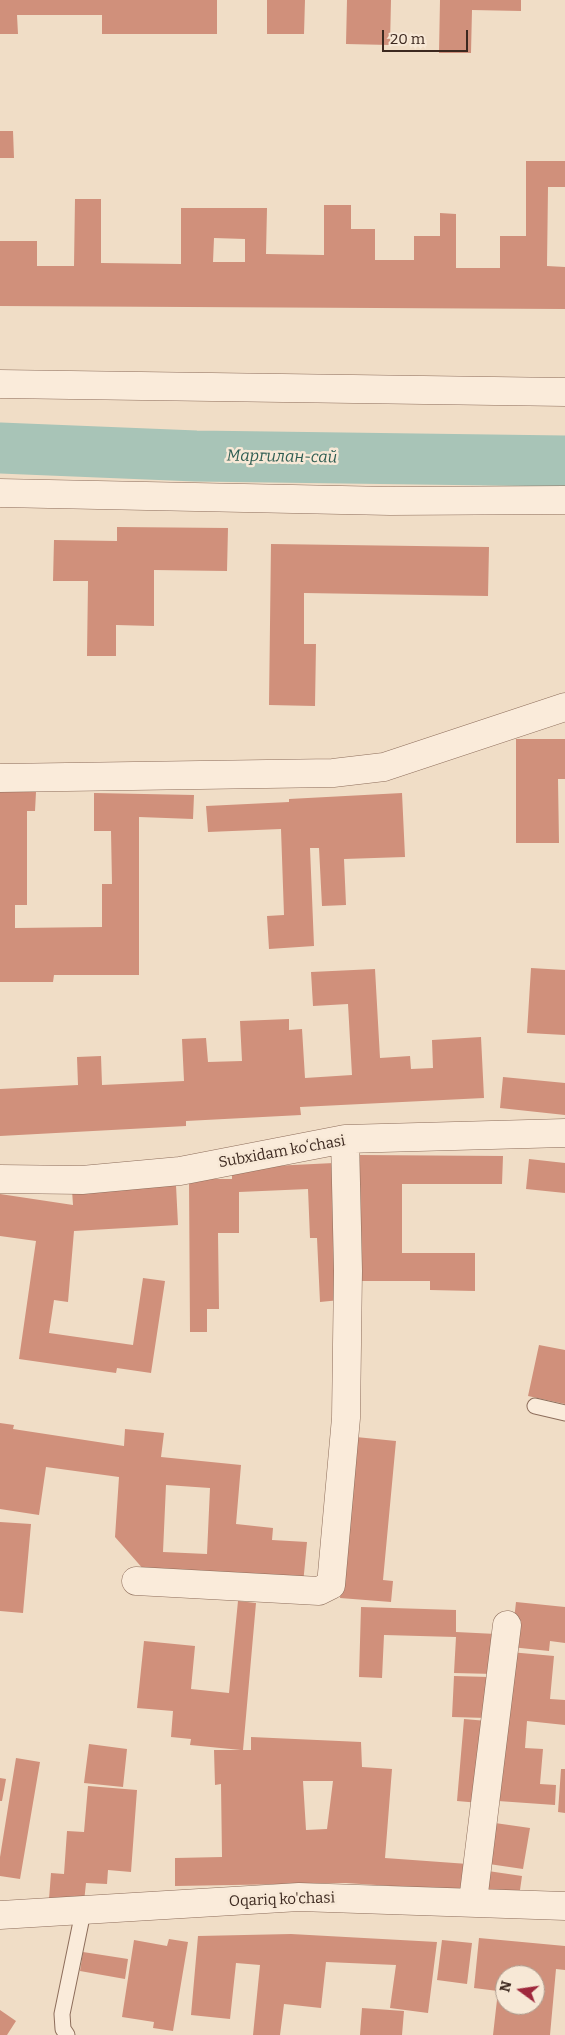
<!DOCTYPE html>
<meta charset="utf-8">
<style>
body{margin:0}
#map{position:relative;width:565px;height:2035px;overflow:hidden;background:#f0ddc6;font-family:Bitter,serif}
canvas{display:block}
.north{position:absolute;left:495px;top:1965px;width:50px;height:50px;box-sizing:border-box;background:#f7e8d6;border:1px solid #ac9b8d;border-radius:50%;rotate:284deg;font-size:14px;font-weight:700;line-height:20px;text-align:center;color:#3c281f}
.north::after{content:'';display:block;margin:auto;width:18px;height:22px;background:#9f283d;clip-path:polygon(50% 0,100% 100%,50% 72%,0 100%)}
.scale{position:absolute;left:382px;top:30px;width:86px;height:22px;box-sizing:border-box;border:2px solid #3c281f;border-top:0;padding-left:6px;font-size:15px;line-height:18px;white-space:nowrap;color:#3c281f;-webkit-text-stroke:4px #f7e8d6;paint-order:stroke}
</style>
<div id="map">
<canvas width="565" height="2035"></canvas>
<div class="north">N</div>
<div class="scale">20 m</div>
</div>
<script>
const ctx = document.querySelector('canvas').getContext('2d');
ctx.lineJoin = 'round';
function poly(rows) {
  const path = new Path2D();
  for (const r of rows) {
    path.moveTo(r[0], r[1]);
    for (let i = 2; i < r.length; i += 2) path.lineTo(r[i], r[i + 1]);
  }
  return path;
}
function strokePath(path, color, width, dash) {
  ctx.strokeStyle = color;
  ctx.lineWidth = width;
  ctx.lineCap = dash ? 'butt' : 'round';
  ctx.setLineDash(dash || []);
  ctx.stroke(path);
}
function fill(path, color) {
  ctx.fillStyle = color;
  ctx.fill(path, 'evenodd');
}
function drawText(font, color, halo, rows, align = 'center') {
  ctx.font = font + ' Bitter,serif';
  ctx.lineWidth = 5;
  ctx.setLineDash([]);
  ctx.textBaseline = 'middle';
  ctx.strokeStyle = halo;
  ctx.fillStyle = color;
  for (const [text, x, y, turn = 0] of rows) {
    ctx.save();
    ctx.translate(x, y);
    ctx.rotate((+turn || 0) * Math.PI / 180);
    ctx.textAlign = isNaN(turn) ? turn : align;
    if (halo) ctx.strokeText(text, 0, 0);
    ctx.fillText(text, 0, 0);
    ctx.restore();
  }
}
strokePath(poly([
 [0,448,196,456,565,461]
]), '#a8c4b7', 51);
fill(poly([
 [0,0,217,0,217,34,102,34,102,15,17,15,18,34,0,34],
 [267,0,305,0,304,34,267,34],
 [347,0,391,0,390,45,346,44],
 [440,0,521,0,521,11,472,10,471,53,439,53],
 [0,131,13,131,14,158,0,158],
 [526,161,565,161,565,187,548,187,547,266,565,267,565,309,0,306,0,241,37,241,37,266,74,266,75,199,101,199,101,263,181,264,181,208,267,208,266,254,324,255,324,205,351,205,351,229,375,229,375,260,414,260,414,236,440,236,440,213,456,214,456,268,500,268,500,236,526,236],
 [214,238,245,239,245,262,213,262],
 [117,527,228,528,227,571,154,570,154,626,116,625,116,656,87,656,88,581,53,581,54,540,117,541],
 [271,544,489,547,488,596,304,593,304,644,316,644,315,706,269,705],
 [516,739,565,739,565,779,558,779,559,843,516,843],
 [0,792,36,792,35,811,27,811,27,905,15,905,15,928,102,927,102,884,112,884,111,831,94,831,94,793,194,795,193,819,139,817,139,975,54,975,53,982,0,982],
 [402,793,405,857,344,859,346,905,322,906,319,848,310,848,314,946,269,949,267,916,284,915,281,829,208,832,206,806,289,802,289,799],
 [531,968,565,970,565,1035,527,1033],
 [375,969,380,1058,410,1056,411,1069,433,1068,432,1040,481,1037,484,1098,300,1107,301,1115,186,1121,186,1126,0,1136,0,1089,78,1085,77,1057,101,1056,102,1085,184,1081,182,1039,206,1038,208,1062,242,1061,240,1021,289,1019,289,1030,302,1029,305,1078,352,1075,348,1004,313,1006,311,972],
 [503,1077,565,1083,565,1115,500,1108],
 [360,1155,503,1156,502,1184,402,1184,402,1253,475,1253,475,1291,430,1290,430,1281,359,1281],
 [529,1159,565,1163,565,1193,526,1189],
 [334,1163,340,1300,320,1302,317,1238,310,1238,308,1189,239,1192,239,1233,218,1233,219,1309,207,1309,207,1332,190,1332,189,1179,232,1179,232,1168],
 [176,1185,178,1225,74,1231,68,1302,54,1300,49,1333,133,1345,143,1278,165,1281,151,1373,117,1368,116,1373,19,1359,36,1241,0,1236,0,1194,73,1205,72,1190],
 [539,1345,565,1350,565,1404,528,1396],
 [0,1423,14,1425,13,1429,124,1446,125,1429,164,1433,161,1457,241,1465,236,1524,273,1528,272,1540,307,1542,303,1584,145,1571,115,1537,119,1477,46,1467,39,1515,0,1509],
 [166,1485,210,1488,207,1554,163,1552],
 [356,1437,396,1441,383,1580,393,1581,391,1602,340,1598],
 [0,1522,31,1524,23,1613,0,1611],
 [238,1601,256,1603,243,1750,251,1750,251,1737,361,1742,362,1767,392,1769,385,1858,468,1864,467,1891,346,1883,175,1886,175,1858,222,1857,221,1784,215,1785,214,1750,241,1750,190,1745,191,1739,171,1737,173,1711,137,1708,144,1641,195,1646,191,1689,229,1693],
 [303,1781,333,1781,327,1829,306,1830],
 [516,1602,565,1607,565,1643,550,1641,549,1651,511,1647],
 [361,1607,456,1610,456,1632,496,1634,494,1674,454,1673,456,1637,384,1635,382,1678,359,1677],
 [510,1652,554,1656,550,1699,565,1700,565,1725,527,1721,525,1748,543,1749,540,1784,556,1785,555,1805,498,1801],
 [454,1676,489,1677,487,1718,452,1717],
 [464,1719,487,1721,480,1803,457,1801],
 [89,1744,127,1749,123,1787,84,1783],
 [16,1758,40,1762,20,1879,0,1876,0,1857],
 [561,1769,565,1769,565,1813,558,1812],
 [0,1778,6,1779,2,1801,0,1801],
 [88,1786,137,1790,131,1872,108,1870,107,1884,86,1883,84,1902,49,1899,51,1873,64,1874,67,1831,84,1832],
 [495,1823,530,1828,523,1869,489,1864],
 [488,1871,522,1876,519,1897,485,1892],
 [291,1934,437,1942,428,2013,390,2008,396,1965,326,1962,321,2008,284,2004,280,2035,253,2035,260,1965,236,1963,230,2019,191,2015,198,1936],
 [479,1938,565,1946,565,1970,556,1969,550,2035,493,2035,498,1991,474,1988],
 [505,1975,535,1975,535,2005,505,2005],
 [169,1939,188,1942,173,2031,153,2028,154,2022,122,2017,134,1940,167,1946],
 [442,1940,472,1943,467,1984,437,1980],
 [83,1952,128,1959,125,1979,80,1971],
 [362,2008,404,2011,402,2035,360,2035],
 [0,2010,16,2021,7,2035,0,2035]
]), '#d0907b');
const service = poly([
 [535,1406,565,1413],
 [67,2035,63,2029,62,2014,83,1912]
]);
const minor = poly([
 [0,384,565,392],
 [0,493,390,501,565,500],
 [0,778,333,773,384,767,565,707],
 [0,1179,82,1180,180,1171,345,1139,565,1133],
 [136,1581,319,1591,331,1585,346,1418,348,1271,345,1139],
 [473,1901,507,1625],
 [0,1915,299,1897,565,1906]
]);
strokePath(service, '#8d6d5b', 17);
strokePath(minor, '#8d6d5b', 29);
strokePath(service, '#faebda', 15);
strokePath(minor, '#faebda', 28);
drawText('15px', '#3c281f', '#f7e8d6', [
 ["Subxidam koʻchasi",282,1152,-10],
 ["Oqariq ko'chasi",282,1900,-2]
]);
drawText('italic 16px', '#2e5d52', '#f7e8d6', [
 ["Маргилан-сай",282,457,1]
]);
</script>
